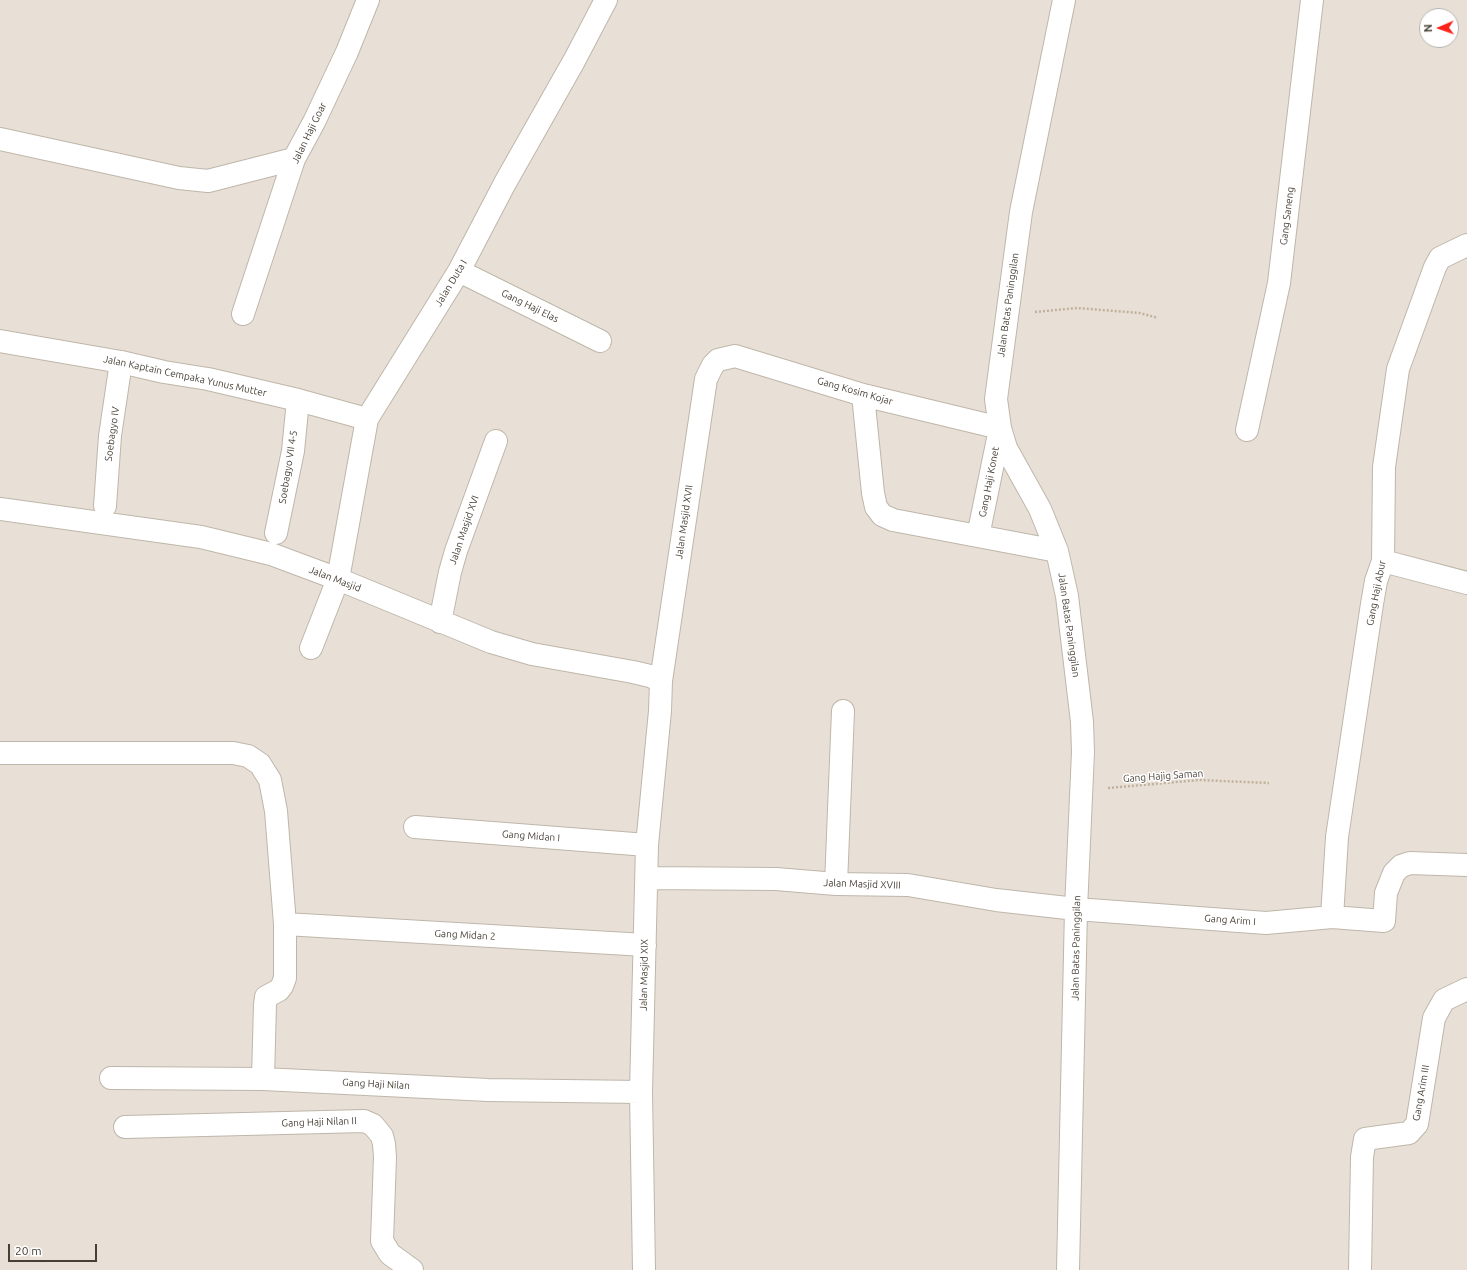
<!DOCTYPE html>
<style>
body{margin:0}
#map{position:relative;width:1467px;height:1270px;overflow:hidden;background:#f4efe8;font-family:Ubuntu,sans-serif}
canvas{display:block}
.north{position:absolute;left:1419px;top:8px;width:40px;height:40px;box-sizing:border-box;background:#fff;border:1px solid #b5b2af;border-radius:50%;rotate:268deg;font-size:11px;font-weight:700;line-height:16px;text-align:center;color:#473f36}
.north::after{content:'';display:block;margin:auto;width:14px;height:18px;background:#fa2219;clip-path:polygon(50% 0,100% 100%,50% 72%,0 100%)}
.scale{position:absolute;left:8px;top:1244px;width:89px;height:18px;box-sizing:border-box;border:2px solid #473f36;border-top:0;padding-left:5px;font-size:12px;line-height:14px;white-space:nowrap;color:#473f36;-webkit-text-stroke:3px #fff;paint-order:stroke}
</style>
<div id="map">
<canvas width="1467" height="1270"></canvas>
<div class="north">N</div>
<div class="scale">20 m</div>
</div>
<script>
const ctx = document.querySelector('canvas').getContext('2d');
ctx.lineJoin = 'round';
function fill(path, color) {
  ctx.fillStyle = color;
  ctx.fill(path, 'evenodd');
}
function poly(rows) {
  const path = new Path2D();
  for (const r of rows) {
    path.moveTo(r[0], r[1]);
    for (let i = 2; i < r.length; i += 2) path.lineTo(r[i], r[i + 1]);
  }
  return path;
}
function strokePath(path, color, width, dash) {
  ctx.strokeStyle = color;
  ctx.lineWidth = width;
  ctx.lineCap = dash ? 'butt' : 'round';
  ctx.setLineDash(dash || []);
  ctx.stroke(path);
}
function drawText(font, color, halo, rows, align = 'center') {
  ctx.font = font + ' Ubuntu,sans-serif';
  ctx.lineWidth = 3;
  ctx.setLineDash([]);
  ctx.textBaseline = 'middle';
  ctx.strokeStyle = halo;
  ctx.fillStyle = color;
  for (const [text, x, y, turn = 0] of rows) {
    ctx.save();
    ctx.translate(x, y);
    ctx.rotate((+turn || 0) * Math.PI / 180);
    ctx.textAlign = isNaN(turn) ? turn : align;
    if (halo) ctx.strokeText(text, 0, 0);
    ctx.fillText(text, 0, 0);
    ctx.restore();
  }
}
fill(poly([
 [0,0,1467,0,1467,1270,0,1270],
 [1427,16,1451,16,1451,40,1427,40]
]), '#e8e0d6');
const minor = poly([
 [1064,0,1021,212,996,399,1000,428,1006,448,1040,509,1057,551,1067,596,1082,722,1083,752,1076,909,1068,1270],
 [0,139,179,178,208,181,294,159],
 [459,271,600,341],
 [243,314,294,159,314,122,347,52,368,0],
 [0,341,121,362,164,372,208,379,298,400,367,419],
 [863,395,873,493,876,507,882,515,893,520,1057,551],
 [1247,430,1279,283,1312,0],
 [105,506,110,436,121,362],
 [0,509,201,537,271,554,338,579,491,642,532,654,633,672,650,676,661,681],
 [276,533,293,451,298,400],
 [978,536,1000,429],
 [1383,561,1467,583],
 [440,622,450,572,456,551,496,441],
 [311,648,338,579,367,419,459,271,505,183,574,61,606,0],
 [0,753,233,753,248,756,260,764,270,780,276,811,285,924,285,978,282,986,279,990,266,997,265,1004,263,1079],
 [415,827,647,845],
 [647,878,776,879,836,884,908,885,996,900,1076,909,1266,923,1332,917,1384,921,1386,893,1394,873,1401,866,1410,863,1467,865],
 [836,884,843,711],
 [1332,917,1337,837,1372,604,1376,581,1383,561,1384,467,1398,369,1435,267,1440,258,1467,245],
 [285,924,645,945],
 [111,1078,263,1079,488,1090,641,1092],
 [125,1127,364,1121,373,1125,382,1136,384,1144,385,1157,382,1241,390,1254,412,1270],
 [644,1270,641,1092,647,845,660,711,661,681,706,379,713,365,718,360,735,356,863,395,1000,428],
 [1360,1270,1362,1157,1365,1139,1409,1133,1417,1124,1434,1018,1444,1000,1467,989]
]);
strokePath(minor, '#bfb6aa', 24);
strokePath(poly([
 [1035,312,1077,308,1140,313,1158,318],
 [1108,788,1199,780,1269,783]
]), '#c1b09b', 2.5, [2, 2]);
strokePath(minor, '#fff', 22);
drawText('10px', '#473f36', '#fff', [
 ["Jalan Haji Goar",309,133,-64],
 ["Gang Saneng",1287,216,-83],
 ["Jalan Duta I",451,283,-59],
 ["Jalan Batas Paninggilan",1008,305,-82],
 ["Gang Haji Elas",530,306,26],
 ["Jalan Kaptain Cempaka Yunus Mutter",185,376,12],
 ["Gang Kosim Kojar",855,391,16],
 ["Soebagyo IV",112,434,-82],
 ["Soebagyo VII 4-5",288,467,-81],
 ["Gang Haji Konet",989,482,-79],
 ["Jalan Masjid XVII",684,522,-82],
 ["Jalan Masjid XVI",464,530,-71],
 ["Jalan Masjid",335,579,21],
 ["Gang Haji Abur",1376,593,-79],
 ["Jalan Batas Paninggilan",1069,625,82],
 ["Gang Hajig Saman",1163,776,-4],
 ["Gang Midan I",531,836,4],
 ["Jalan Masjid XVIII",862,884,2],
 ["Gang Arim I",1230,920,4],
 ["Gang Midan 2",465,935,3],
 ["Jalan Batas Paninggilan",1076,948,-89],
 ["Jalan Masjid XIX",644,975,-89],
 ["Gang Haji Nilan",376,1084,3],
 ["Gang Arim III",1421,1093,-80],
 ["Gang Haji Nilan II",319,1122,-2]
]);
</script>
